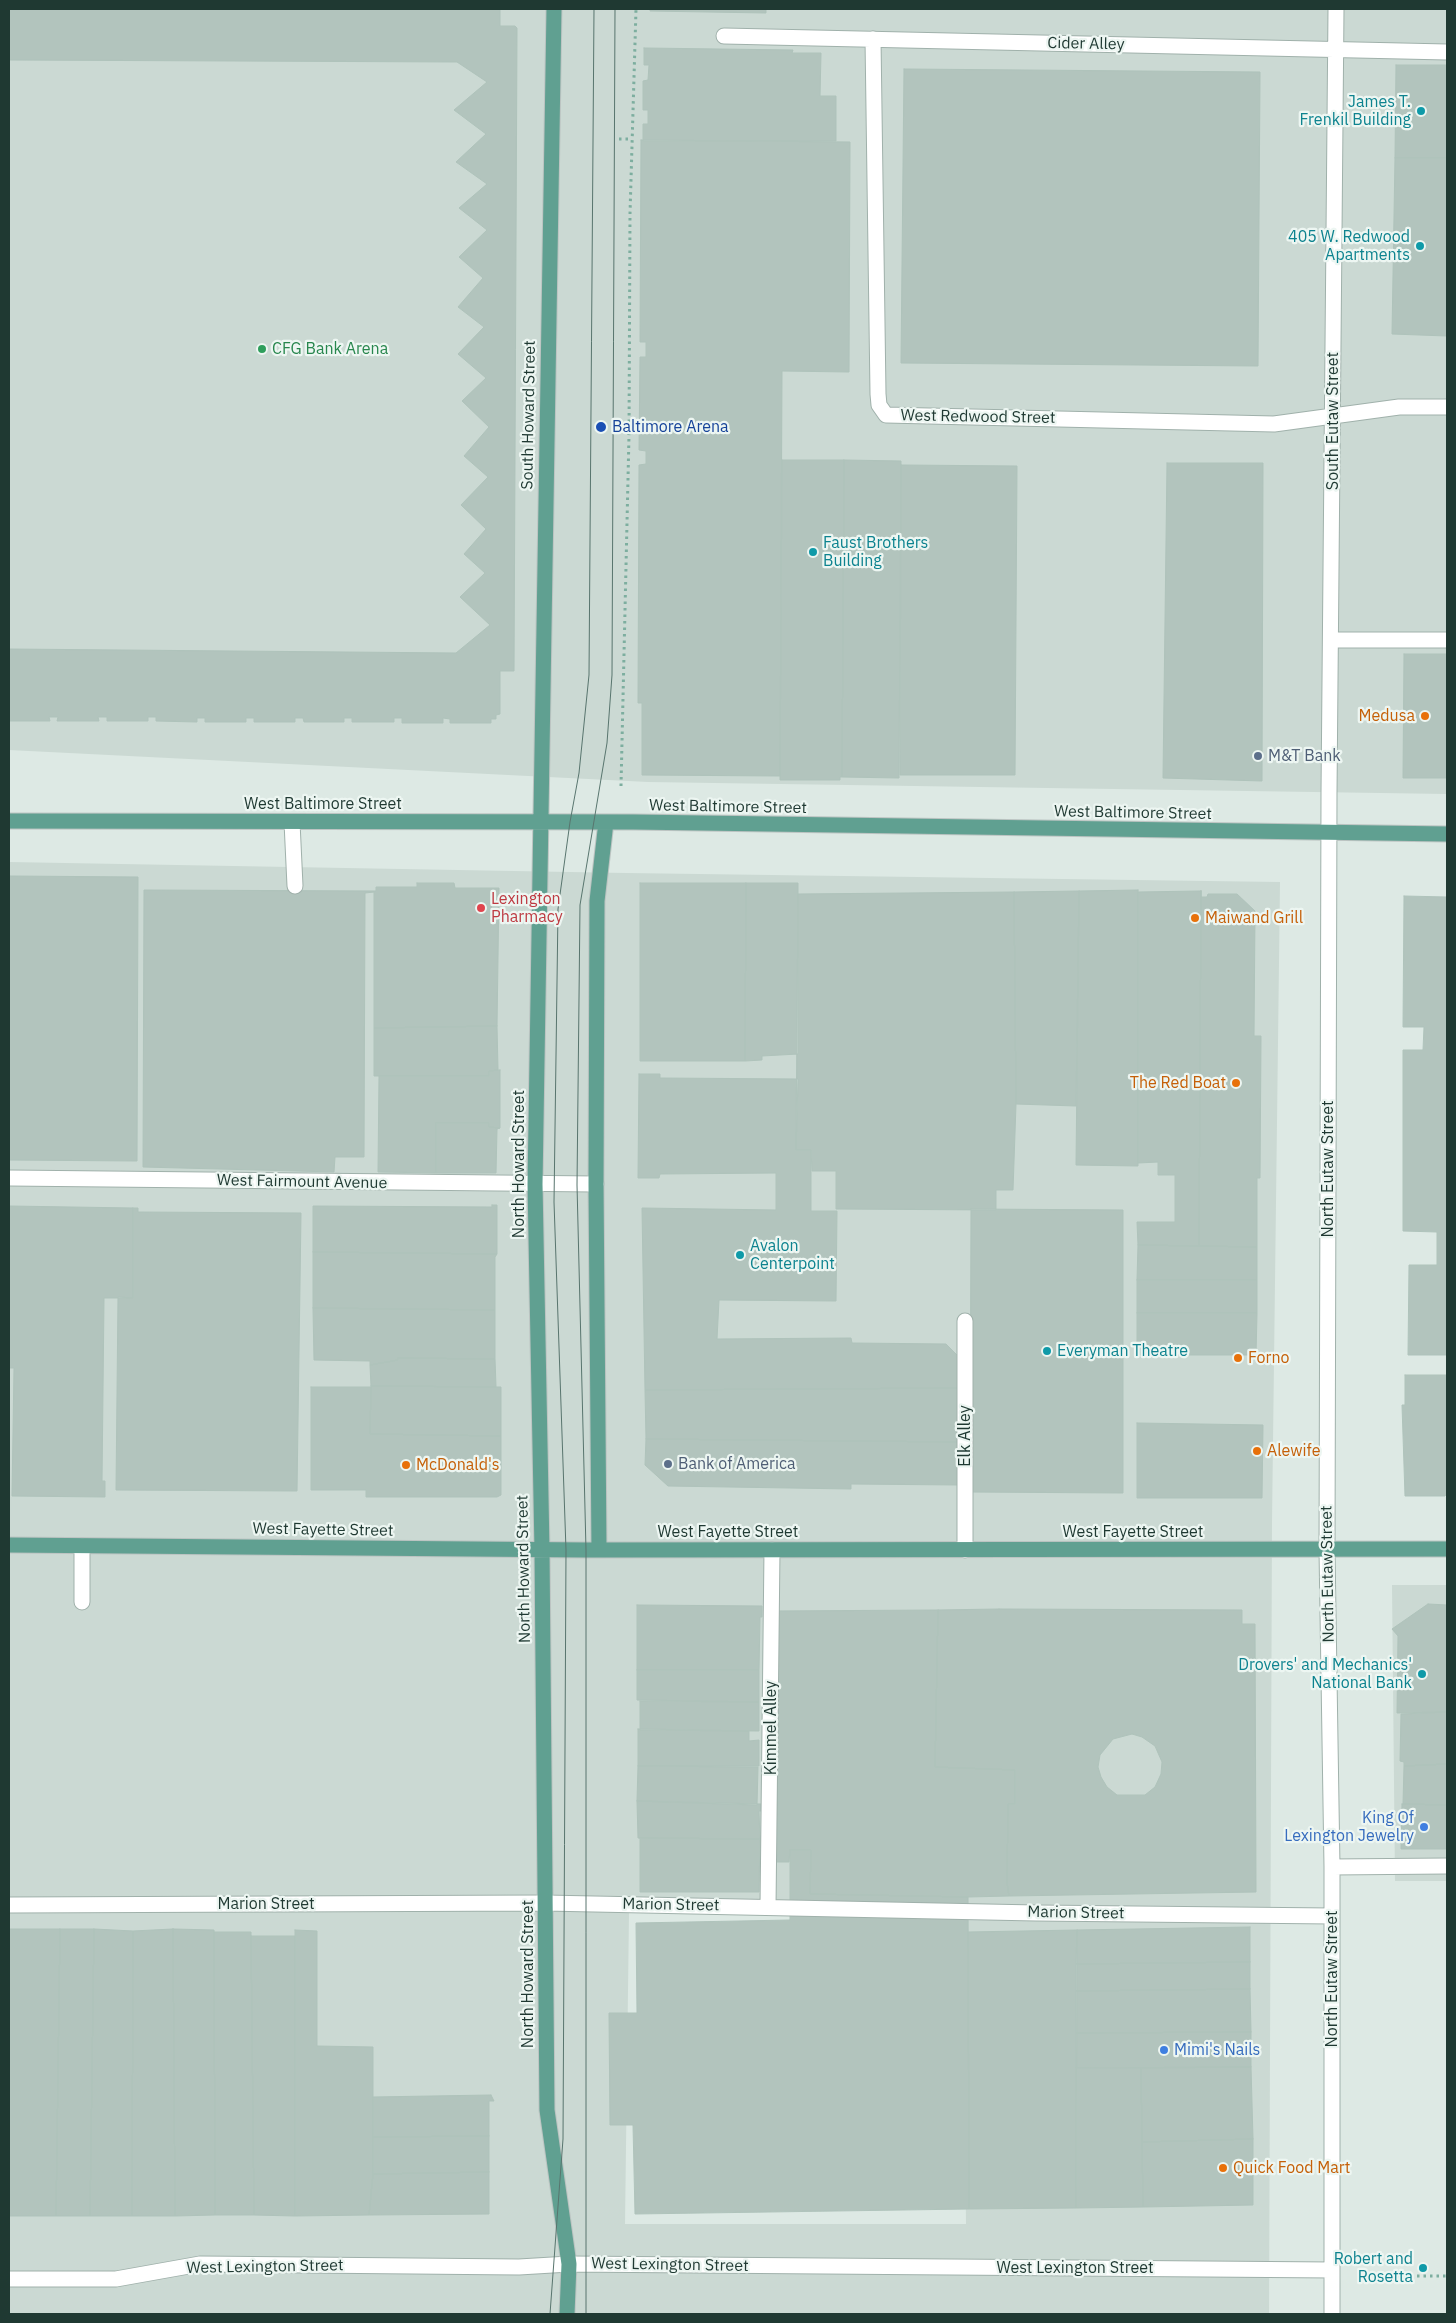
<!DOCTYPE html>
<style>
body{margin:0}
#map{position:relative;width:1456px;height:2323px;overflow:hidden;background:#dde9e4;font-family:"IBM Plex Sans",sans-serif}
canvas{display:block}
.frame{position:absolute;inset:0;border:10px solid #1f3932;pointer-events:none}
</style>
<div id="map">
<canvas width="1456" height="2323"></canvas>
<div class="frame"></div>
</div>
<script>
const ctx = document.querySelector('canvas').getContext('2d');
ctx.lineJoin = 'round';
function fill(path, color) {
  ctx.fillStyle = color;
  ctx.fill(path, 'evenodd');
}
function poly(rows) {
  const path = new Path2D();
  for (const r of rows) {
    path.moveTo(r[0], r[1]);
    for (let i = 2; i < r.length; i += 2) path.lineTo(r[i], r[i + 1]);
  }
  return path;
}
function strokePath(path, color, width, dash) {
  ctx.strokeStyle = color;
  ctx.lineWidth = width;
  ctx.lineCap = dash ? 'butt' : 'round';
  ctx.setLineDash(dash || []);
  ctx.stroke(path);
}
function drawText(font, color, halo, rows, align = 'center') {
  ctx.font = font + ' "IBM Plex Sans",sans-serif';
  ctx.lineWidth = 4.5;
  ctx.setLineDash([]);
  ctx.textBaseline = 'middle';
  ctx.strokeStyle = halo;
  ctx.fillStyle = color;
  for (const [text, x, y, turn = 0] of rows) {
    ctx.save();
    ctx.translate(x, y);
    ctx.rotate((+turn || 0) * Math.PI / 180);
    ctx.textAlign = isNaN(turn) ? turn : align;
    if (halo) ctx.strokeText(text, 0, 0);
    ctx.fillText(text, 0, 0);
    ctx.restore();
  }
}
fill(poly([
 [9,9,1447,9,1447,794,648,782,9,750],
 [9,862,626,873,1280,882,1272,1522,1269,2314,9,2314],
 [963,1912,966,2224,625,2224,629,1913],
 [1392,1585,1447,1585,1447,1881,1395,1881]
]), '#cbd9d3');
const building = poly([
 [9,9,500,9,500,26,515,26,517,28,514,671,500,671,500,714,496,715,496,719,491,719,491,723,450,723,450,719,443,718,443,723,402,723,402,718,394,718,394,722,352,722,352,718,344,718,344,722,304,722,303,718,295,718,295,722,254,722,254,718,246,718,246,722,205,722,205,718,197,718,197,722,156,721,156,717,148,717,148,721,107,721,107,717,98,717,99,721,57,721,58,717,49,717,50,721,9,721,9,9],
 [650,9,766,9,766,13,650,11,650,9],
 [644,48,793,50,792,53,821,53,820,96,836,96,836,141,643,141,643,124,648,124,648,110,643,110,643,81,648,80,649,65,644,65,644,48],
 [9,60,457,62,487,82,454,110,486,134,456,162,487,184,459,208,487,230,459,257,483,278,458,307,484,327,458,354,486,378,462,401,489,427,464,456,488,477,461,505,486,529,464,554,485,573,460,597,490,625,456,653,9,649,9,60],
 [1396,65,1447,65,1447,158,1395,158,1396,65],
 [904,69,1260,72,1258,366,901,363,904,69],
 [641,140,850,142,849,372,782,371,780,776,642,775,642,703,638,703,639,465,646,464,646,451,639,450,640,357,646,357,646,342,640,342,641,140],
 [1395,158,1447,158,1447,336,1392,334,1395,158],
 [782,460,844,460,842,777,840,777,840,780,780,780,782,460],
 [844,460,901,461,899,778,842,777,844,460],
 [1167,463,1263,463,1262,781,1163,778,1167,463],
 [901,465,1017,466,1015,775,900,775,901,465],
 [1404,654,1447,654,1447,778,1403,778,1404,654],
 [9,876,138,877,137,1161,9,1160,9,876],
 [417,883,454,883,455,888,499,888,497,1026,374,1028,374,892,365,893,364,1157,335,1157,334,1172,143,1167,144,890,376,891,376,887,417,887,417,883],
 [640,883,746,883,745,1061,640,1061,640,883],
 [746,883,798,883,798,1054,762,1056,762,1060,745,1061,746,883],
 [1138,890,1138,1166,1076,1165,1079,891,1138,890],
 [1079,891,1076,1106,1016,1104,1014,892,1079,891],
 [1201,891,1199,1246,1138,1245,1137,1222,1175,1222,1175,1175,1158,1175,1158,1162,1138,1163,1138,892,1201,891],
 [1201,891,1201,897,1207,897,1208,894,1237,894,1255,911,1254,1036,1261,1036,1260,1178,1257,1178,1257,1247,1199,1246,1201,891],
 [1014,892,1016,1104,1013,1190,996,1190,996,1210,836,1209,836,1171,812,1171,811,1150,796,1150,798,894,1014,892],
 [1404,896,1447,897,1447,1355,1408,1355,1409,1265,1437,1265,1437,1232,1403,1231,1403,1050,1423,1050,1424,1027,1403,1027,1404,896],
 [497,1026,498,1070,489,1071,489,1076,374,1076,374,1028,497,1026],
 [500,1070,500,1128,489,1127,489,1123,436,1123,436,1173,378,1172,379,1076,489,1076,489,1071,500,1070],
 [639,1074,660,1074,660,1078,798,1079,796,1150,811,1150,811,1211,837,1211,836,1301,719,1300,717,1339,851,1338,852,1343,946,1344,959,1357,959,1388,645,1390,642,1208,776,1210,776,1173,660,1174,659,1178,638,1178,639,1074],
 [436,1123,489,1123,489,1127,500,1128,497,1129,496,1173,436,1173,436,1123],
 [492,1205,497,1205,497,1254,313,1252,313,1206,492,1207,492,1205],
 [9,1206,133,1208,133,1298,104,1298,102,1481,105,1481,105,1497,12,1496,14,1368,9,1368,9,1206],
 [133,1208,138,1208,138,1212,301,1213,297,1491,116,1490,118,1297,133,1298,133,1208],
 [971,1209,1123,1210,1123,1493,970,1492,971,1209],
 [1138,1245,1257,1247,1257,1280,1137,1280,1138,1245],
 [313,1252,497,1254,495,1257,495,1310,313,1308,313,1252],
 [1137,1280,1257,1280,1257,1313,1137,1313,1137,1280],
 [313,1308,495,1310,495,1359,398,1358,398,1360,370,1365,370,1361,314,1360,313,1308],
 [1137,1313,1257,1313,1256,1355,1137,1355,1137,1313],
 [398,1358,495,1359,496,1387,371,1386,370,1365,398,1360,398,1358],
 [1405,1375,1447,1375,1447,1493,1445,1496,1405,1496,1402,1405,1405,1405,1405,1375],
 [371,1386,501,1387,501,1436,370,1434,371,1386],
 [311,1387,371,1387,370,1434,501,1436,501,1495,497,1497,366,1497,366,1490,311,1490,311,1387],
 [959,1388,959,1442,646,1439,645,1390,959,1388],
 [1137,1423,1263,1425,1262,1498,1137,1498,1137,1423],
 [646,1439,959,1442,959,1485,851,1484,851,1489,668,1486,645,1465,646,1439],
 [1428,1604,1447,1605,1447,1712,1397,1713,1398,1636,1392,1629,1428,1604],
 [637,1605,762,1606,762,1617,760,1617,759,1670,637,1670,637,1605],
 [999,1609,1242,1610,1242,1624,1255,1624,1256,1892,1009,1896,1007,1883,1008,1804,1015,1804,1015,1770,935,1767,938,1610,999,1609],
 [1132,1734,1142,1737,1155,1746,1162,1762,1161,1774,1155,1787,1145,1795,1117,1795,1107,1787,1101,1777,1098,1767,1100,1755,1113,1739,1132,1734],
 [938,1610,935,1767,1015,1770,1015,1804,1008,1804,1007,1883,1009,1896,968,1897,810,1894,811,1850,790,1850,789,1862,776,1862,773,1611,938,1610],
 [637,1670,759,1670,759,1702,637,1700,637,1670],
 [640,1701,759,1702,759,1731,640,1730,640,1701],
 [1447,1712,1447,1764,1404,1766,1404,1762,1400,1761,1401,1714,1447,1712],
 [638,1729,749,1731,749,1741,759,1740,759,1766,638,1766,638,1729],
 [1447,1764,1447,1805,1403,1804,1404,1766,1447,1764],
 [638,1766,758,1767,757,1805,637,1801,638,1766],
 [637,1801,761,1804,762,1811,759,1811,760,1839,638,1838,637,1801],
 [1402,1804,1447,1805,1447,1849,1401,1849,1402,1804],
 [640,1838,760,1839,759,1892,640,1892,640,1838],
 [790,1850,811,1850,810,1894,968,1897,969,2209,635,2214,633,2125,610,2125,609,2013,637,2013,636,1923,790,1920,790,1850],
 [1250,1927,1250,1962,1076,1964,1077,1930,1250,1927],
 [9,1929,60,1929,56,2216,9,2216,9,1929],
 [60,1929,94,1929,90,2216,56,2216,60,1929],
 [94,1929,133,1931,132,2216,90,2216,94,1929],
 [173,1929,214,1930,215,2215,175,2216,173,1929],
 [173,1929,175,2216,132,2216,133,1931,173,1929],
 [295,1930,317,1931,317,2046,373,2047,373,2174,369,2215,295,2216,295,1930],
 [1077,1930,1076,2208,969,2209,968,1932,1077,1930],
 [214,1932,251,1932,254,2215,215,2215,214,1932],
 [251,1936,295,1936,295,2216,254,2215,251,1936],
 [1250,1962,1250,1989,1076,1991,1076,1964,1250,1962],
 [1250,1989,1251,2032,1076,2033,1076,1991,1250,1989],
 [1251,2032,1251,2067,1076,2068,1076,2033,1251,2032],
 [1251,2067,1253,2139,1142,2142,1141,2068,1251,2067],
 [1076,2068,1141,2068,1143,2207,1076,2208,1076,2068],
 [491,2095,494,2101,489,2101,489,2136,373,2137,373,2097,491,2095],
 [489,2136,489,2172,373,2174,373,2137,489,2136],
 [1253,2139,1253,2205,1143,2207,1142,2142,1253,2139],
 [489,2172,489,2214,369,2215,373,2174,489,2172]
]);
fill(building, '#b2c4bd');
strokePath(building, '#afc3bb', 1);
const minor = poly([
 [724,36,1447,52],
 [873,39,878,394,879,405,886,415,1274,424,1399,407,1447,407],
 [1331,640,1447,640],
 [292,822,295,886],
 [9,1178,596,1184],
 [965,1321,965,1550],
 [82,1546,82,1602],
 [1332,1867,1447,1866],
 [9,1905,545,1903,1036,1913,1332,1916],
 [768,1907,772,1550],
 [9,2279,116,2279,200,2264,519,2267,569,2264,1332,2270],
 [1332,2314,1332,1867,1327,1550,1329,792,1336,9]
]);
const major = poly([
 [554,9,535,1184,542,1550,547,2110,569,2264,567,2314],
 [9,821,634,822,1447,834],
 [9,1545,586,1550,1447,1549],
 [599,1550,596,1184,597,901,606,822]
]);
strokePath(minor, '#a0b1ab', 17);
strokePath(major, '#bcc4c2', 17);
strokePath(poly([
 [619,139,632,139],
 [621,786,629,435,630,214,636,9],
 [1378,2276,1447,2276]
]), '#7dae9f', 3, [2.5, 4]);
strokePath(minor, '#fff', 15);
strokePath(major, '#60a091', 15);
strokePath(poly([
 [550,2314,563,2139,566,1550,554,1202,558,909,570,822,579,773,589,675,594,9],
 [586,2314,586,1550,577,1185,580,905,607,743,612,675,615,9]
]), '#58756e', 1);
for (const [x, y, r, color] of [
 [1421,111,5,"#0f9aa8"],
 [1420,246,5,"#0f9aa8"],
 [262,349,5,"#2e9e5b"],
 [601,427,6,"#1a4fb4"],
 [813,552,5,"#0f9aa8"],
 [1425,716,5,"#e8710a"],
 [1258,756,5,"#5c6f8a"],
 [481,908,5,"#e0444e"],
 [1195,918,5,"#e8710a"],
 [1236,1083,5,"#e8710a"],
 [740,1255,5,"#0f9aa8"],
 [1047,1351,5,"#0f9aa8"],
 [1238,1358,5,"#e8710a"],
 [1257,1451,5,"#e8710a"],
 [668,1464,5,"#5c6f8a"],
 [406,1465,5,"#e8710a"],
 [1422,1674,5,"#0f9aa8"],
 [1424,1827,5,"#3f7fe0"],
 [1164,2050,5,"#3f7fe0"],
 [1223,2168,5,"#e8710a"],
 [1423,2268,5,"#0f9aa8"]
]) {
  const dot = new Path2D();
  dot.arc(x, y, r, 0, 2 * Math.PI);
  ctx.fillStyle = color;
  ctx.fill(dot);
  strokePath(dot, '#edf6f2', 2);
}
drawText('16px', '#1f3932', '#edf6f2', [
 ["Cider Alley",1086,44,1],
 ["South Howard Street",529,415,-89],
 ["West Redwood Street",978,417,1],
 ["South Eutaw Street",1333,421,-90],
 ["West Baltimore Street",323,804],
 ["West Baltimore Street",728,807,1],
 ["West Baltimore Street",1133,813,1],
 ["North Howard Street",519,1164,-90],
 ["North Eutaw Street",1328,1169,-90],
 ["West Fairmount Avenue",302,1182,1],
 ["Elk Alley",965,1436,-90],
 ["West Fayette Street",323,1530,1],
 ["West Fayette Street",728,1532],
 ["West Fayette Street",1133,1532],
 ["North Howard Street",524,1569,-91],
 ["North Eutaw Street",1328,1574,-91],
 ["Kimmel Alley",771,1728,-90],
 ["Marion Street",266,1904],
 ["Marion Street",671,1905,1],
 ["Marion Street",1076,1913,1],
 ["North Howard Street",528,1974,-90],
 ["North Eutaw Street",1332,1979,-90],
 ["West Lexington Street",670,2265,1],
 ["West Lexington Street",265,2267,-1],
 ["West Lexington Street",1075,2268]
]);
drawText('16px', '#0d838f', '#edf6f2', [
 ["James T.",1411,102],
 ["Frenkil Building",1411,120],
 ["405 W. Redwood",1410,237],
 ["Apartments",1410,255],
 ["Faust Brothers",823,543,"left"],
 ["Building",823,561,"left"],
 ["Avalon",750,1246,"left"],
 ["Centerpoint",750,1264,"left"],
 ["Everyman Theatre",1057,1351,"left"],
 ["Drovers' and Mechanics'",1412,1665],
 ["National Bank",1412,1683],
 ["Robert and",1413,2259],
 ["Rosetta",1413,2277]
], 'right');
drawText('16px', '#27864d', '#edf6f2', [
 ["CFG Bank Arena",272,349]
], 'left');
drawText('16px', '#164399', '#edf6f2', [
 ["Baltimore Arena",612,427]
], 'left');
drawText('16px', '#c56008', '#edf6f2', [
 ["Medusa",1415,716,"right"],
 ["Maiwand Grill",1205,918],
 ["The Red Boat",1226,1083,"right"],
 ["Forno",1248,1358],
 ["Alewife",1267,1451],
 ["McDonald's",416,1465],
 ["Quick Food Mart",1233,2168]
], 'left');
drawText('16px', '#4e5e75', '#edf6f2', [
 ["M&T Bank",1268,756],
 ["Bank of America",678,1464]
], 'left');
drawText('16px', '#be3a42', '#edf6f2', [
 ["Lexington",491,899],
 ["Pharmacy",491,917]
], 'left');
drawText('16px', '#366cbe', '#edf6f2', [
 ["King Of",1414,1818],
 ["Lexington Jewelry",1414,1836],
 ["Mimi's Nails",1174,2050,"left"]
], 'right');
</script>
